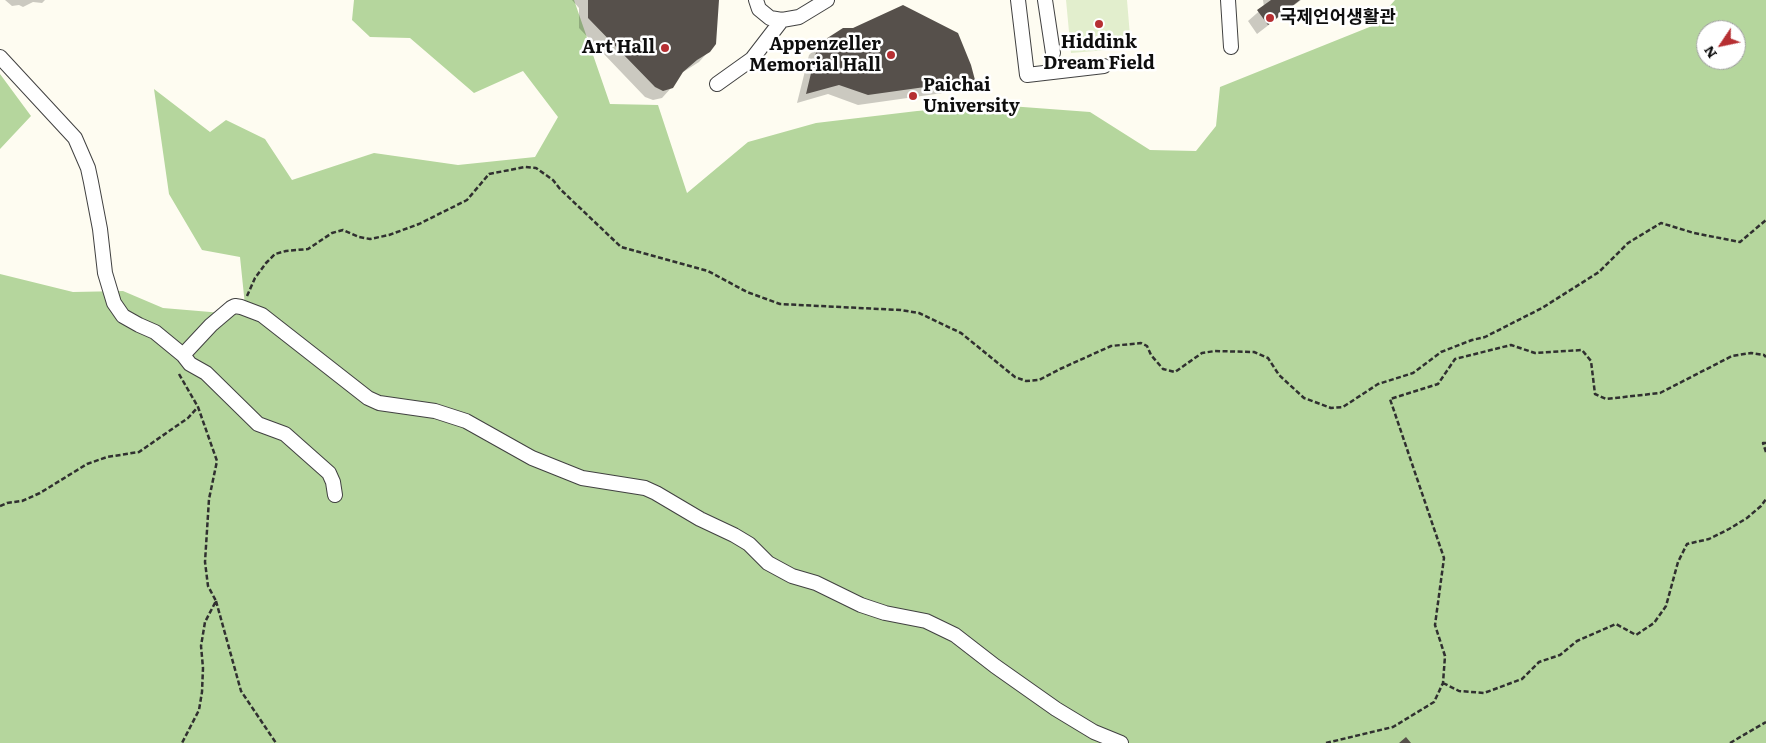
<!DOCTYPE html>
<meta charset="utf-8">
<style>
body{margin:0}
#map{position:relative;width:1766px;height:743px;overflow:hidden;background:#fefcf1;font-family:Literata,serif}
canvas{display:block}
.north{position:absolute;left:1696px;top:20px;width:50px;height:50px;box-sizing:border-box;background:#fff;border:1px solid #9f9f9f;border-radius:50%;rotate:236deg;font-size:14px;font-weight:700;line-height:20px;text-align:center;color:#0e0e0e}
.north::after{content:'';display:block;margin:auto;width:18px;height:22px;background:#b62f32;clip-path:polygon(50% 0,100% 100%,50% 72%,0 100%)}
</style>
<div id="map">
<canvas width="1766" height="743"></canvas>
<div class="north">N</div>
</div>
<script>
const ctx = document.querySelector('canvas').getContext('2d');
ctx.lineJoin = 'round';
function fill(path, color) {
  ctx.fillStyle = color;
  ctx.fill(path, 'evenodd');
}
function poly(rows) {
  const path = new Path2D();
  for (const r of rows) {
    path.moveTo(r[0], r[1]);
    for (let i = 2; i < r.length; i += 2) path.lineTo(r[i], r[i + 1]);
  }
  return path;
}
function strokePath(path, color, width, dash) {
  ctx.strokeStyle = color;
  ctx.lineWidth = width;
  ctx.lineCap = dash ? 'butt' : 'round';
  ctx.setLineDash(dash || []);
  ctx.stroke(path);
}
function drawText(font, color, halo, rows, align = 'center') {
  ctx.font = font + ' Literata,"Noto Sans KR",serif';
  ctx.lineWidth = 5;
  ctx.setLineDash([]);
  ctx.textBaseline = 'middle';
  ctx.strokeStyle = halo;
  ctx.fillStyle = color;
  for (const [text, x, y, turn = 0] of rows) {
    ctx.save();
    ctx.translate(x, y);
    ctx.rotate((+turn || 0) * Math.PI / 180);
    ctx.textAlign = isNaN(turn) ? turn : align;
    if (halo) ctx.strokeText(text, 0, 0);
    ctx.fillText(text, 0, 0);
    ctx.restore();
  }
}
fill(poly([
 [354,0,574,0,610,104,658,105,687,193,748,142,816,123,917,111,996,105,1090,112,1150,150,1196,151,1216,126,1220,87,1372,26,1395,0,1766,0,1766,743,0,743,0,274,73,292,123,291,163,308,246,315,240,257,202,250,169,194,154,89,210,132,226,120,265,139,292,180,374,153,458,165,535,157,558,117,523,71,474,93,410,38,370,37,352,20],
 [1706,30,1736,30,1736,60,1706,60],
 [0,74,31,116,0,149]
]), '#b5d69d');
fill(poly([
 [1066,0,1127,0,1131,48,1071,53]
]), '#e2eecd');
fill(poly([
 [5,0,45,0,42,3,33,2,23,7,19,5,12,6],
 [572,0,718,0,709,51,699,62,680,74,672,87,662,98,653,100,645,97,579,28,579,8],
 [1263,0,1301,0,1257,34,1248,21,1264,7],
 [819,45,974,80,964,90,858,105,828,94,797,103,809,55]
]), '#0003');
fill(poly([
 [588,0,719,0,716,44,710,52,697,60,683,72,673,88,663,91,655,87,588,18],
 [1271,0,1300,0,1268,25,1257,10],
 [903,5,958,33,971,65,975,80,868,95,839,85,806,94,818,44,843,28,853,28],
 [1406,737,1411,743,1399,743]
]), '#56504b');
const minor = poly([
 [756,0,759,9,770,18,782,20,799,17,827,0],
 [1018,0,1027,75,1104,66],
 [1045,0,1053,53],
 [1228,0,1231,47],
 [0,57,75,138,88,168,91,182,100,229,105,273,114,303,123,316,139,325,155,332,183,355,190,364,206,373,258,424,285,434,329,473,333,482,335,495],
 [717,84,752,59,782,20],
 [183,355,211,325,231,308,235,306,241,307,262,315,368,398,379,403,435,411,466,421,532,458,582,478,645,488,656,493,700,519,734,535,749,544,768,563,792,576,816,583,861,605,885,613,926,621,955,635,995,666,1056,709,1094,732,1121,743]
]);
strokePath(minor, '#414141', 16);
strokePath(poly([
 [247,296,255,278,266,263,275,254,286,251,308,249,332,233,343,230,359,237,370,239,389,235,419,224,467,200,489,174,525,167,536,168,553,180,560,189,621,247,708,271,747,292,780,304,901,310,919,313,961,333,1015,377,1026,381,1039,380,1060,369,1111,346,1141,343,1147,346,1151,355,1163,369,1175,372,1202,353,1215,351,1254,352,1268,358,1279,375,1304,398,1331,408,1343,407,1378,384,1413,373,1441,352,1472,340,1485,337,1542,308,1599,272,1628,243,1661,223,1694,233,1740,242,1766,220],
 [179,374,198,407,217,461,209,499,205,562,208,586,216,601,205,622,201,646,203,668,202,692,199,710,182,743],
 [1766,443,1763,443,1766,452],
 [0,506,7,503,22,501,40,493,87,464,107,457,139,452,188,418,198,407],
 [216,601,241,691,276,743],
 [1443,683,1459,691,1484,693,1522,679,1539,662,1560,655,1577,641,1616,624,1636,635,1654,623,1666,606,1678,562,1687,544,1709,539,1729,529,1747,518,1761,506,1766,499],
 [1326,743,1393,727,1434,702,1443,683,1445,656,1435,625,1444,558,1390,399,1438,384,1455,359,1511,345,1535,353,1582,350,1591,361,1595,394,1606,399,1660,393,1732,356,1751,353,1764,355,1766,357],
 [1730,743,1766,722]
]), '#303030', 2.5, [5, 2.5]);
strokePath(minor, '#fff', 14);
for (const [x, y, r, color] of [
 [1270,18,5,"#b62f32"],
 [1099,24,5,"#b62f32"],
 [665,48,5,"#b62f32"],
 [891,55,5,"#b62f32"],
 [913,96,5,"#b62f32"]
]) {
  const dot = new Path2D();
  dot.arc(x, y, r, 0, 2 * Math.PI);
  ctx.fillStyle = color;
  ctx.fill(dot);
  strokePath(dot, '#fff', 2);
}
drawText('bold 18px', '#0e0e0e', '#fff', [
 ["국제언어생활관",1280,18],
 ["Hiddink",1099,43,"center"],
 ["Dream Field",1099,64,"center"],
 ["Appenzeller",881,45,"right"],
 ["Memorial Hall",881,66,"right"],
 ["Art Hall",655,48,"right"],
 ["Paichai",923,86],
 ["University",923,107]
], 'left');
</script>
